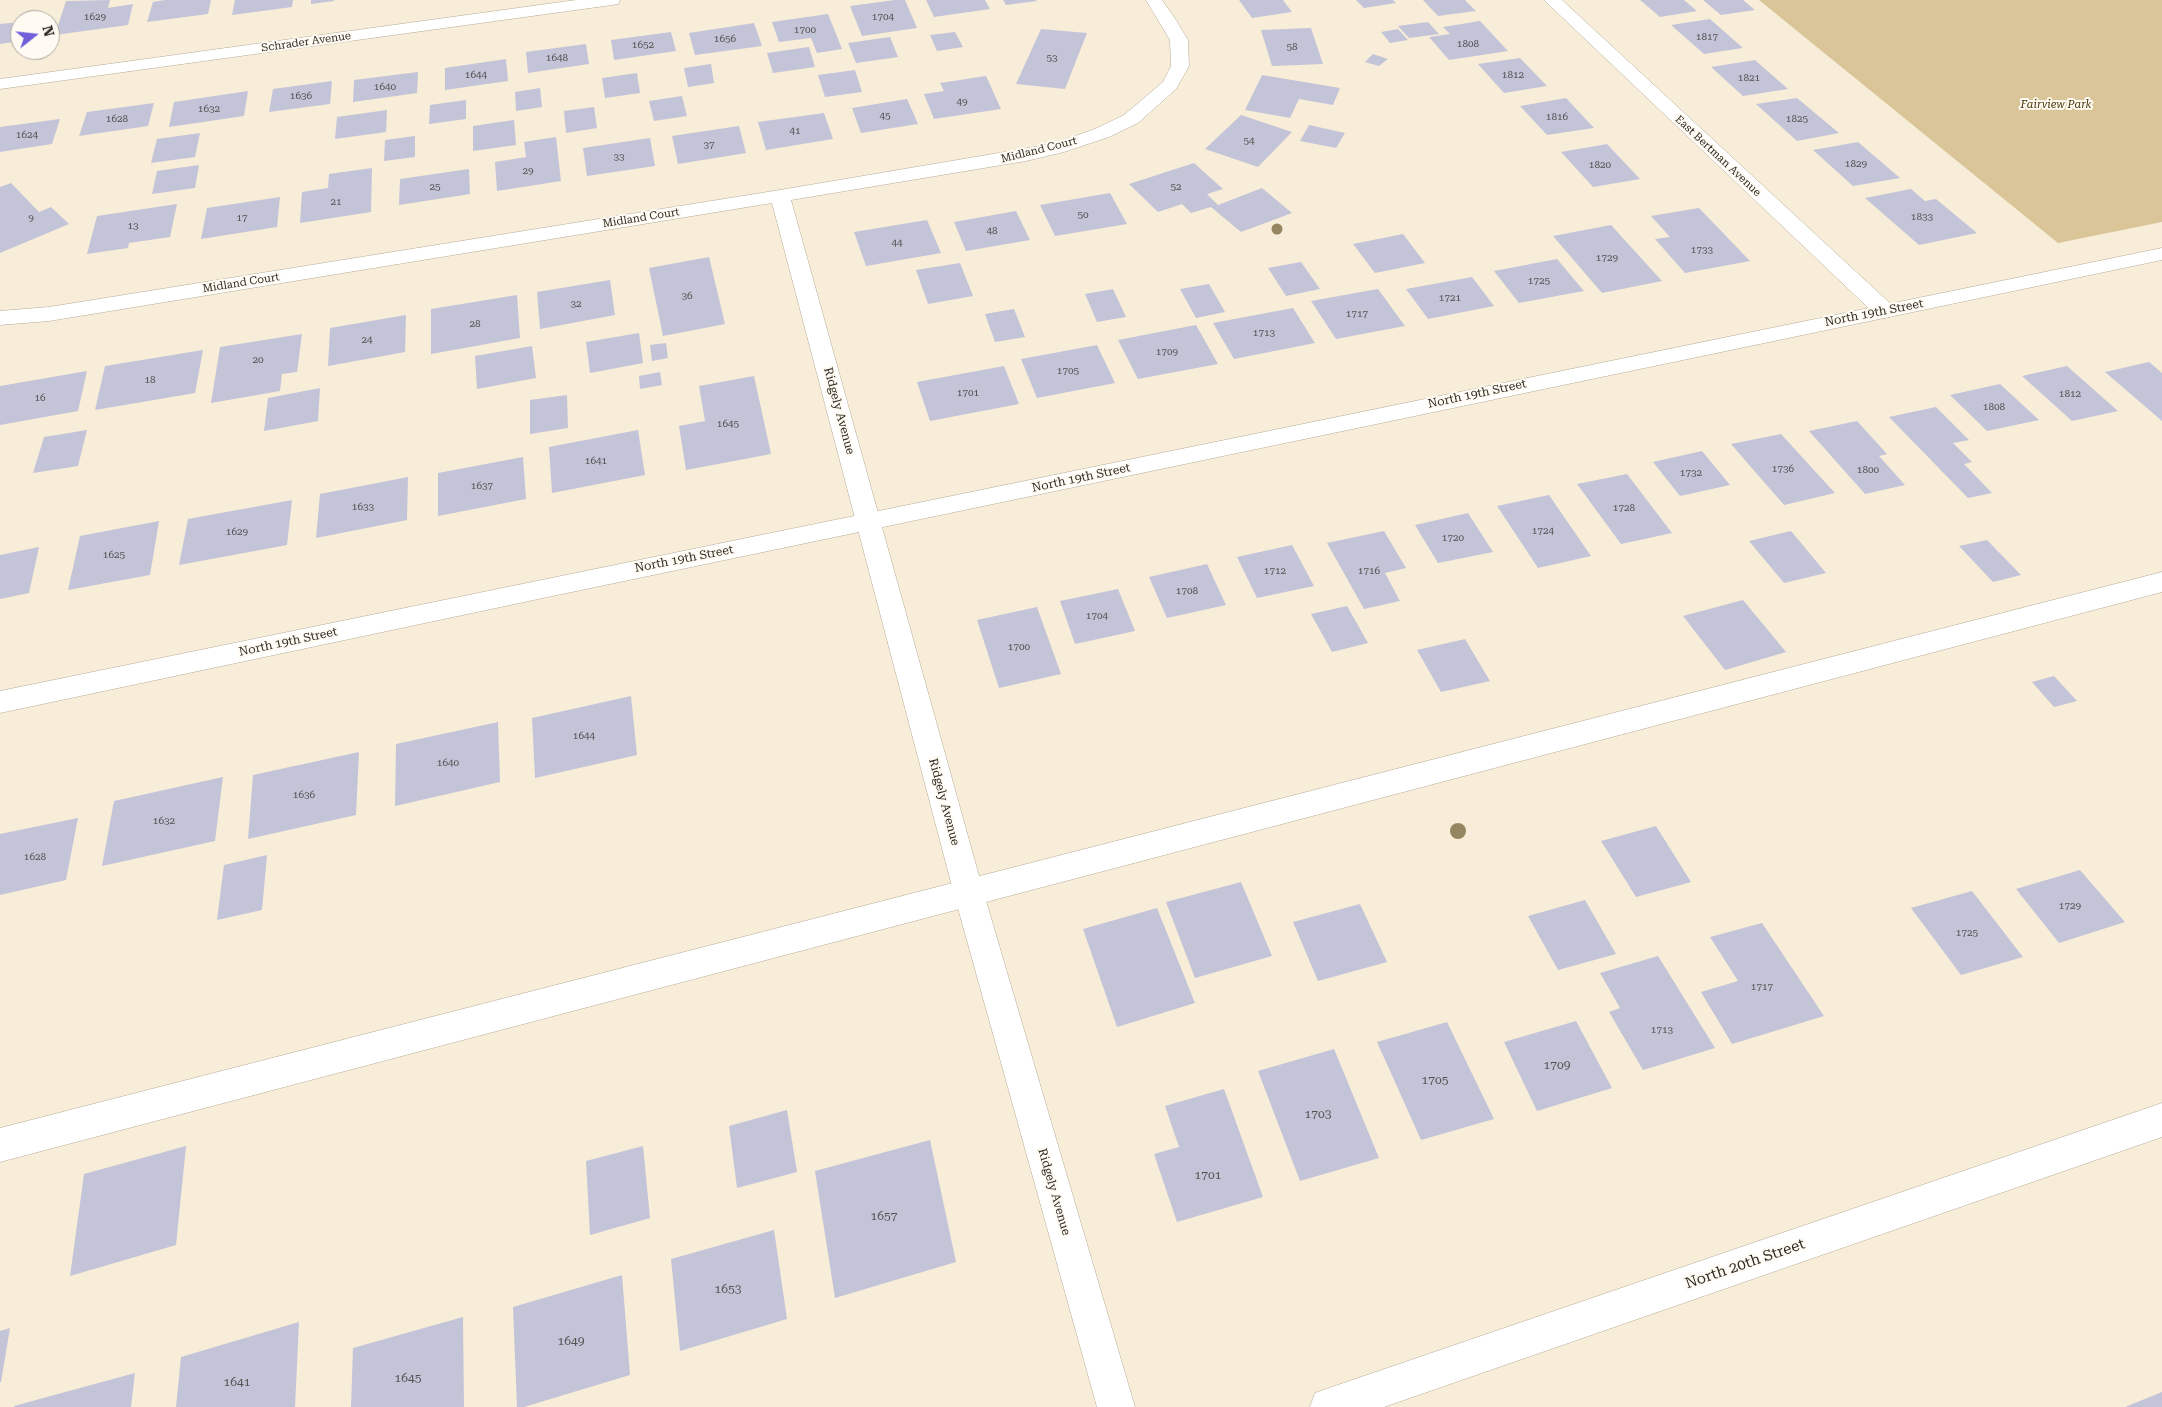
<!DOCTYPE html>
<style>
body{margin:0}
#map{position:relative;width:2162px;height:1407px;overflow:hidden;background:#f7edd8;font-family:"Roboto Serif",serif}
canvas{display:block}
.north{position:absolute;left:10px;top:10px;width:50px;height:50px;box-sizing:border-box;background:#fffbf3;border:1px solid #aca8a0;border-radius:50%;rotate:74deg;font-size:14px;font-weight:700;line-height:20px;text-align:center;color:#2f2c24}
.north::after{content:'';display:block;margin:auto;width:18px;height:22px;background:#705fd9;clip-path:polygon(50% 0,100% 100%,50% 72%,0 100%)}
</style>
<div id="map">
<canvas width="2162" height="1407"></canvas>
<div class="north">N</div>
</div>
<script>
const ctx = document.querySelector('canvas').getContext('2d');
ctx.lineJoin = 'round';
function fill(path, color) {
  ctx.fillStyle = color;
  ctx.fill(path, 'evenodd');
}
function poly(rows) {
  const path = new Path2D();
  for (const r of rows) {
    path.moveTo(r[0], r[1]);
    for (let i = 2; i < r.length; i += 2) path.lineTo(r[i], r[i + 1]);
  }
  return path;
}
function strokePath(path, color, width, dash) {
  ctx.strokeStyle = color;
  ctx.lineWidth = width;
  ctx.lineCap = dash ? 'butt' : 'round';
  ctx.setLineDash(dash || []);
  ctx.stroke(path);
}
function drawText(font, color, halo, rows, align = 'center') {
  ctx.font = font + ' "Roboto Serif",serif';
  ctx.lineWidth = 4;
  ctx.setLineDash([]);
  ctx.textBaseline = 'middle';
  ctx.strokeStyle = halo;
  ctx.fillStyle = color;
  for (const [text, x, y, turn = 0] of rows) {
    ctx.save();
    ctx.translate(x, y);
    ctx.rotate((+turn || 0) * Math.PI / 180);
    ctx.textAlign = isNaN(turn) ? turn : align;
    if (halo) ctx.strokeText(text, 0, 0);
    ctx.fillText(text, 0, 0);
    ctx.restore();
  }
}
fill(poly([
 [1759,0,2162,0,2162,222,2058,243]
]), '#d9c597');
fill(poly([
 [110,0,108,8,133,4,128,25,55,35,66,1],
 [165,0,211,0,208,14,147,22,153,2],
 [235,0,293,0,292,7,232,15],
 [311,0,334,0,334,1,311,4],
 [895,0,905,0,917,28,862,36,850,6],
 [926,0,985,0,990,9,934,17],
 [1003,0,1036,0,1037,1,1006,5],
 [1239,0,1283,0,1292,12,1252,18],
 [1356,0,1393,0,1396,3,1364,8],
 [1423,0,1465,0,1476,11,1438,16],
 [1640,0,1684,0,1697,11,1660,17],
 [1703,0,1743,0,1755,10,1721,15],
 [828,14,842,49,817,53,811,38,779,42,772,22],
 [1710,19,1743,48,1704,54,1671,25],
 [1480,21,1508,51,1449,60,1429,37,1450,34,1443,27],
 [20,22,20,41,0,44,0,24],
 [1428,22,1439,34,1409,38,1398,26],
 [754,23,762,46,695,55,689,33],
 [1311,28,1323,64,1272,66,1261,30],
 [1041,29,1087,33,1065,89,1016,84],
 [1398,29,1408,40,1390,43,1381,32],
 [671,32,676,51,614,60,611,40],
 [955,32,963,47,937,51,930,35],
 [890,37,898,57,856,63,848,43],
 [586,44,589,64,528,73,526,52],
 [809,47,815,67,773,73,767,53],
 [1373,54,1388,59,1379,66,1365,62],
 [1520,58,1547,86,1504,93,1478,64],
 [506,59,508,81,445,90,445,68],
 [1755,60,1788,89,1743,96,1711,67],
 [711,64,714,83,688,87,684,68],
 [855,70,862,92,825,97,818,75],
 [418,72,417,93,353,102,354,80],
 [637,73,640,93,605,98,602,78],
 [1262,75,1340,88,1333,105,1299,99,1290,118,1245,110],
 [986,76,1001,109,934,119,924,94,944,91,940,83],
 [332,81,330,104,269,112,273,89],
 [540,88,542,107,516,111,515,92],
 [248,91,244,116,169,127,174,102],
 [682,96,687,116,654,121,649,101],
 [1566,98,1594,128,1547,135,1520,106],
 [1797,98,1839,133,1797,141,1756,104],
 [907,99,918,124,861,133,852,108],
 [466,100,466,119,429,124,430,105],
 [154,103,148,126,79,136,87,112],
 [594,107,597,128,566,133,564,111],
 [387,110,386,132,335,139,337,117],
 [824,113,833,139,766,150,758,122],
 [1241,115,1292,132,1258,167,1205,149],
 [60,119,52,144,0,152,0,127],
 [514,120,516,145,473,151,473,126],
 [1309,125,1345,133,1336,148,1300,141],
 [739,126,746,153,678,164,672,136],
 [200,133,195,157,151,163,157,139],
 [415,136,415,157,384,161,385,140],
 [556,137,561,181,497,191,495,162,526,157,524,142],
 [650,138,655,166,587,176,583,148],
 [1858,142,1900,178,1853,186,1813,150],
 [1607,144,1640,179,1593,187,1561,152],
 [1194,163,1223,189,1207,194,1218,205,1262,188,1292,213,1241,232,1211,207,1191,213,1182,204,1158,212,1129,184],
 [199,165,195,188,152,194,157,171],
 [372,168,371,212,300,223,302,192,328,188,329,174],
 [469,169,470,194,399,205,400,179],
 [11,183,39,212,51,207,69,224,0,253,0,187],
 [1911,189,1925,201,1936,199,1977,233,1919,245,1865,198],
 [1110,193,1127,224,1055,236,1040,205],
 [280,197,277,227,201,239,207,208],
 [177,204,170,237,129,243,128,248,87,254,97,216],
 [1699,208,1750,261,1685,273,1655,239,1670,237,1651,216],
 [1016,211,1030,240,966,251,954,222],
 [927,220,941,253,866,266,854,232],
 [1611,225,1662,281,1602,293,1553,236],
 [1403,234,1425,263,1375,273,1353,244],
 [709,257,725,324,663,336,649,268],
 [1557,259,1584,291,1519,303,1494,271],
 [1301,262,1320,289,1286,296,1268,268],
 [960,263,973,296,928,304,916,270],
 [1472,277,1494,306,1428,319,1406,289],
 [610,280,615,315,540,329,537,292],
 [1209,284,1225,312,1196,318,1180,289],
 [1113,289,1126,317,1097,322,1085,294],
 [1378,289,1405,326,1336,339,1311,301],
 [517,295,520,338,431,354,431,309],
 [1293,308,1315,343,1234,359,1213,323],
 [1014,309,1025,337,995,342,985,314],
 [406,315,405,352,328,366,330,328],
 [1196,325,1218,364,1138,379,1118,340],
 [639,333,643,363,590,373,586,342],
 [302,334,297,372,282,374,280,391,211,403,220,347],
 [666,343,668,358,652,361,650,345],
 [1097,345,1115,383,1037,398,1021,359],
 [532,346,536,378,477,389,475,356],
 [203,350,195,393,95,410,105,366],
 [2149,362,2162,373,2162,421,2105,372],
 [1004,366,1019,404,930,421,917,382],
 [2067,366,2118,411,2072,421,2022,376],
 [87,371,78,411,0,425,0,386],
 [660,372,662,385,640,389,639,376],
 [754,376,771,454,686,470,679,426,705,421,699,386],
 [2000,384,2039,420,1987,431,1950,395],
 [320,388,318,421,264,431,268,398],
 [567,395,568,428,530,434,530,400],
 [1936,407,1969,440,1953,443,1972,462,1964,464,1992,493,1968,498,1889,417],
 [1857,421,1887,454,1879,456,1905,485,1865,494,1809,431],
 [87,430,78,466,33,473,44,437],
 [638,430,645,475,552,493,549,447],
 [1781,434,1835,493,1784,505,1731,444],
 [1702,451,1730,485,1680,496,1653,462],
 [523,457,526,499,438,516,438,473],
 [1627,474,1672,533,1621,544,1577,484],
 [408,477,407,520,316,538,320,494],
 [1549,495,1591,556,1538,568,1497,506],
 [292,500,287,545,179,565,188,519],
 [1468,513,1493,552,1438,563,1415,525],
 [159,521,150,575,68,590,80,536],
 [1384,531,1406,568,1385,573,1400,601,1364,609,1327,543],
 [1791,531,1826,573,1784,583,1749,541],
 [1987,540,2021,575,1993,582,1959,546],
 [1292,545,1314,586,1257,598,1237,557],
 [39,547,29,593,0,599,0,555],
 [1207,564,1226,605,1167,618,1149,577],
 [1118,589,1135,631,1075,644,1060,601],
 [1743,600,1786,652,1725,670,1683,616],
 [1347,606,1368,643,1332,652,1311,614],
 [1037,607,1061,674,999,688,977,620],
 [1465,639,1490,681,1441,692,1417,650],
 [2054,676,2077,701,2054,707,2032,682],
 [631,696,637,755,535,778,532,718],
 [498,722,500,782,395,806,396,744],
 [359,752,356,815,248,839,253,775],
 [223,777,215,841,102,866,114,801],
 [78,818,66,880,0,895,0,834],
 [1656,826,1691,882,1636,897,1601,841],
 [267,855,262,910,217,920,224,865],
 [2080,870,2125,922,2059,943,2016,889],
 [1241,882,1272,956,1195,978,1166,902],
 [1972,891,2023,957,1961,975,1911,908],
 [1585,900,1616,954,1558,970,1528,916],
 [1360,904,1387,962,1318,981,1293,922],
 [1157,908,1195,1003,1117,1027,1083,929],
 [1762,923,1824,1016,1732,1044,1701,992,1738,981,1710,937],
 [1658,956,1715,1048,1643,1070,1609,1012,1620,1008,1600,973],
 [1576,1021,1612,1088,1537,1111,1504,1042],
 [1447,1022,1494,1119,1421,1140,1377,1042],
 [1334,1049,1379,1158,1300,1181,1258,1071],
 [1224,1089,1263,1197,1177,1222,1154,1154,1179,1147,1165,1106],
 [787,1110,797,1172,737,1188,729,1126],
 [930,1140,956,1262,835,1298,815,1171],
 [186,1146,176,1245,70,1276,84,1174],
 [643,1146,650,1218,590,1235,586,1161],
 [774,1230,787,1319,680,1351,671,1259],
 [622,1275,630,1375,524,1407,517,1407,513,1307],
 [463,1317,464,1407,351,1407,353,1348],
 [299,1322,295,1407,176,1407,181,1357],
 [10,1328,1,1382,0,1382,0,1331],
 [135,1373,131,1407,14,1407,14,1406],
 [2162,1392,2162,1407,2125,1407]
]), '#c4c4d9');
const lane = poly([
 [2162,572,2162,592,0,1162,0,1128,2162,572]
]);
const street = poly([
 [576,0,620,0,618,4,612,5,0,89,0,79,576,0],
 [1146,0,1162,0,1176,20,1188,40,1189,66,1176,89,1138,123,1109,137,1064,152,1026,161,791,200,984,894,1135,1407,1097,1407,954,894,772,203,49,321,0,325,0,311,49,307,780,190,1052,144,1095,129,1124,115,1163,82,1171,66,1170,40,1146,0],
 [1544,0,1562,0,1893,306,1896,311,1893,316,1885,318,1877,316,1544,0],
 [2162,1103,2162,1137,1384,1407,1310,1407,1315,1393,1329,1388,2162,1103]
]);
const secondary = poly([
 [2162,248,2162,260,562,594,0,713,0,691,2162,248]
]);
strokePath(lane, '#b5ac98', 1);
strokePath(street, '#b5ac98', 1);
strokePath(secondary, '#b5ac98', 1);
fill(lane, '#fff');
fill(street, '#fff');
fill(secondary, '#fff');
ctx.fillStyle = '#958662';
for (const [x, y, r] of [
 [1277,229,5.5],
 [1458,831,8]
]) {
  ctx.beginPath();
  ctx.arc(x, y, r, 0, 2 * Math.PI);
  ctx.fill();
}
drawText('10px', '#545251', null, [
 ["1629",95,17],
 ["1704",883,17],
 ["1700",805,30],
 ["1817",1707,37],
 ["1656",725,39],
 ["1808",1468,44],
 ["1652",643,45],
 ["58",1292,47],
 ["1648",557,58],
 ["53",1052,58],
 ["1644",476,75],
 ["1812",1513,75],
 ["1821",1749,78],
 ["1640",385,87],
 ["1636",301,96],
 ["49",962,102],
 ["1632",209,109],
 ["45",885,116],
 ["1816",1557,117],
 ["1628",117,119],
 ["1825",1797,119],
 ["41",795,131],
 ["1624",27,135],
 ["54",1249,141],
 ["37",709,145],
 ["33",619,157],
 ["1829",1856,164],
 ["1820",1600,165],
 ["29",528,171],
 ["25",435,187],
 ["52",1176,187],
 ["21",336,202],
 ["50",1083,215],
 ["1833",1922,217],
 ["9",31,218],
 ["17",242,218],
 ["13",133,226],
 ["48",992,231],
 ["44",897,243],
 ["1733",1702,250],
 ["1729",1607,258],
 ["1725",1539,281],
 ["36",687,296],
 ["1721",1450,298],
 ["32",576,304],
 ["1717",1357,314],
 ["28",475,324],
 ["1713",1264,333],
 ["24",367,340],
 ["1709",1167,352],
 ["20",258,360],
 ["1705",1068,371],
 ["18",150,380],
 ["1701",968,393],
 ["1812",2070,394],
 ["16",40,398],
 ["1808",1994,407],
 ["1645",728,424],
 ["1641",596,461],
 ["1736",1783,469],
 ["1800",1868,470],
 ["1732",1691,473],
 ["1637",482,486],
 ["1633",363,507],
 ["1728",1624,508],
 ["1724",1543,531],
 ["1629",237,532],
 ["1720",1453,538],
 ["1625",114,555],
 ["1712",1275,571],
 ["1716",1369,571],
 ["1708",1187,591],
 ["1704",1097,616],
 ["1700",1019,647],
 ["1644",584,736],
 ["1640",448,763],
 ["1636",304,795],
 ["1632",164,821],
 ["1628",35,857],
 ["1729",2070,906],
 ["1725",1967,933],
 ["1717",1762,987],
 ["1713",1662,1030]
]);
drawText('11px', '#2f2c24', '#fffbf3', [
 ["Schrader Avenue",306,42,-8],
 ["Midland Court",1039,150,-14],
 ["East Bertman Avenue",1718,156,43],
 ["Midland Court",641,218,-9],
 ["Midland Court",241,283,-9]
]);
drawText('italic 11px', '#443201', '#fffbf3', [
 ["Fairview Park",2056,105]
]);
drawText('12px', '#2f2c24', '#fffbf3', [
 ["North 19th Street",1874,313,-11],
 ["North 19th Street",1477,394,-12],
 ["Ridgely Avenue",839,411,75],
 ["North 19th Street",1081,478,-12],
 ["North 19th Street",684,559,-11],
 ["North 19th Street",288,642,-12],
 ["Ridgely Avenue",944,802,75],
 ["Ridgely Avenue",1054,1192,74]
]);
drawText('12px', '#545251', null, [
 ["1709",1557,1065],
 ["1705",1435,1080],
 ["1703",1318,1114],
 ["1701",1208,1175],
 ["1657",884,1216],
 ["1653",728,1289],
 ["1649",571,1341],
 ["1645",408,1378],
 ["1641",237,1382]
]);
drawText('15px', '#2f2c24', '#fffbf3', [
 ["North 20th Street",1745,1264,-19]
]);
</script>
